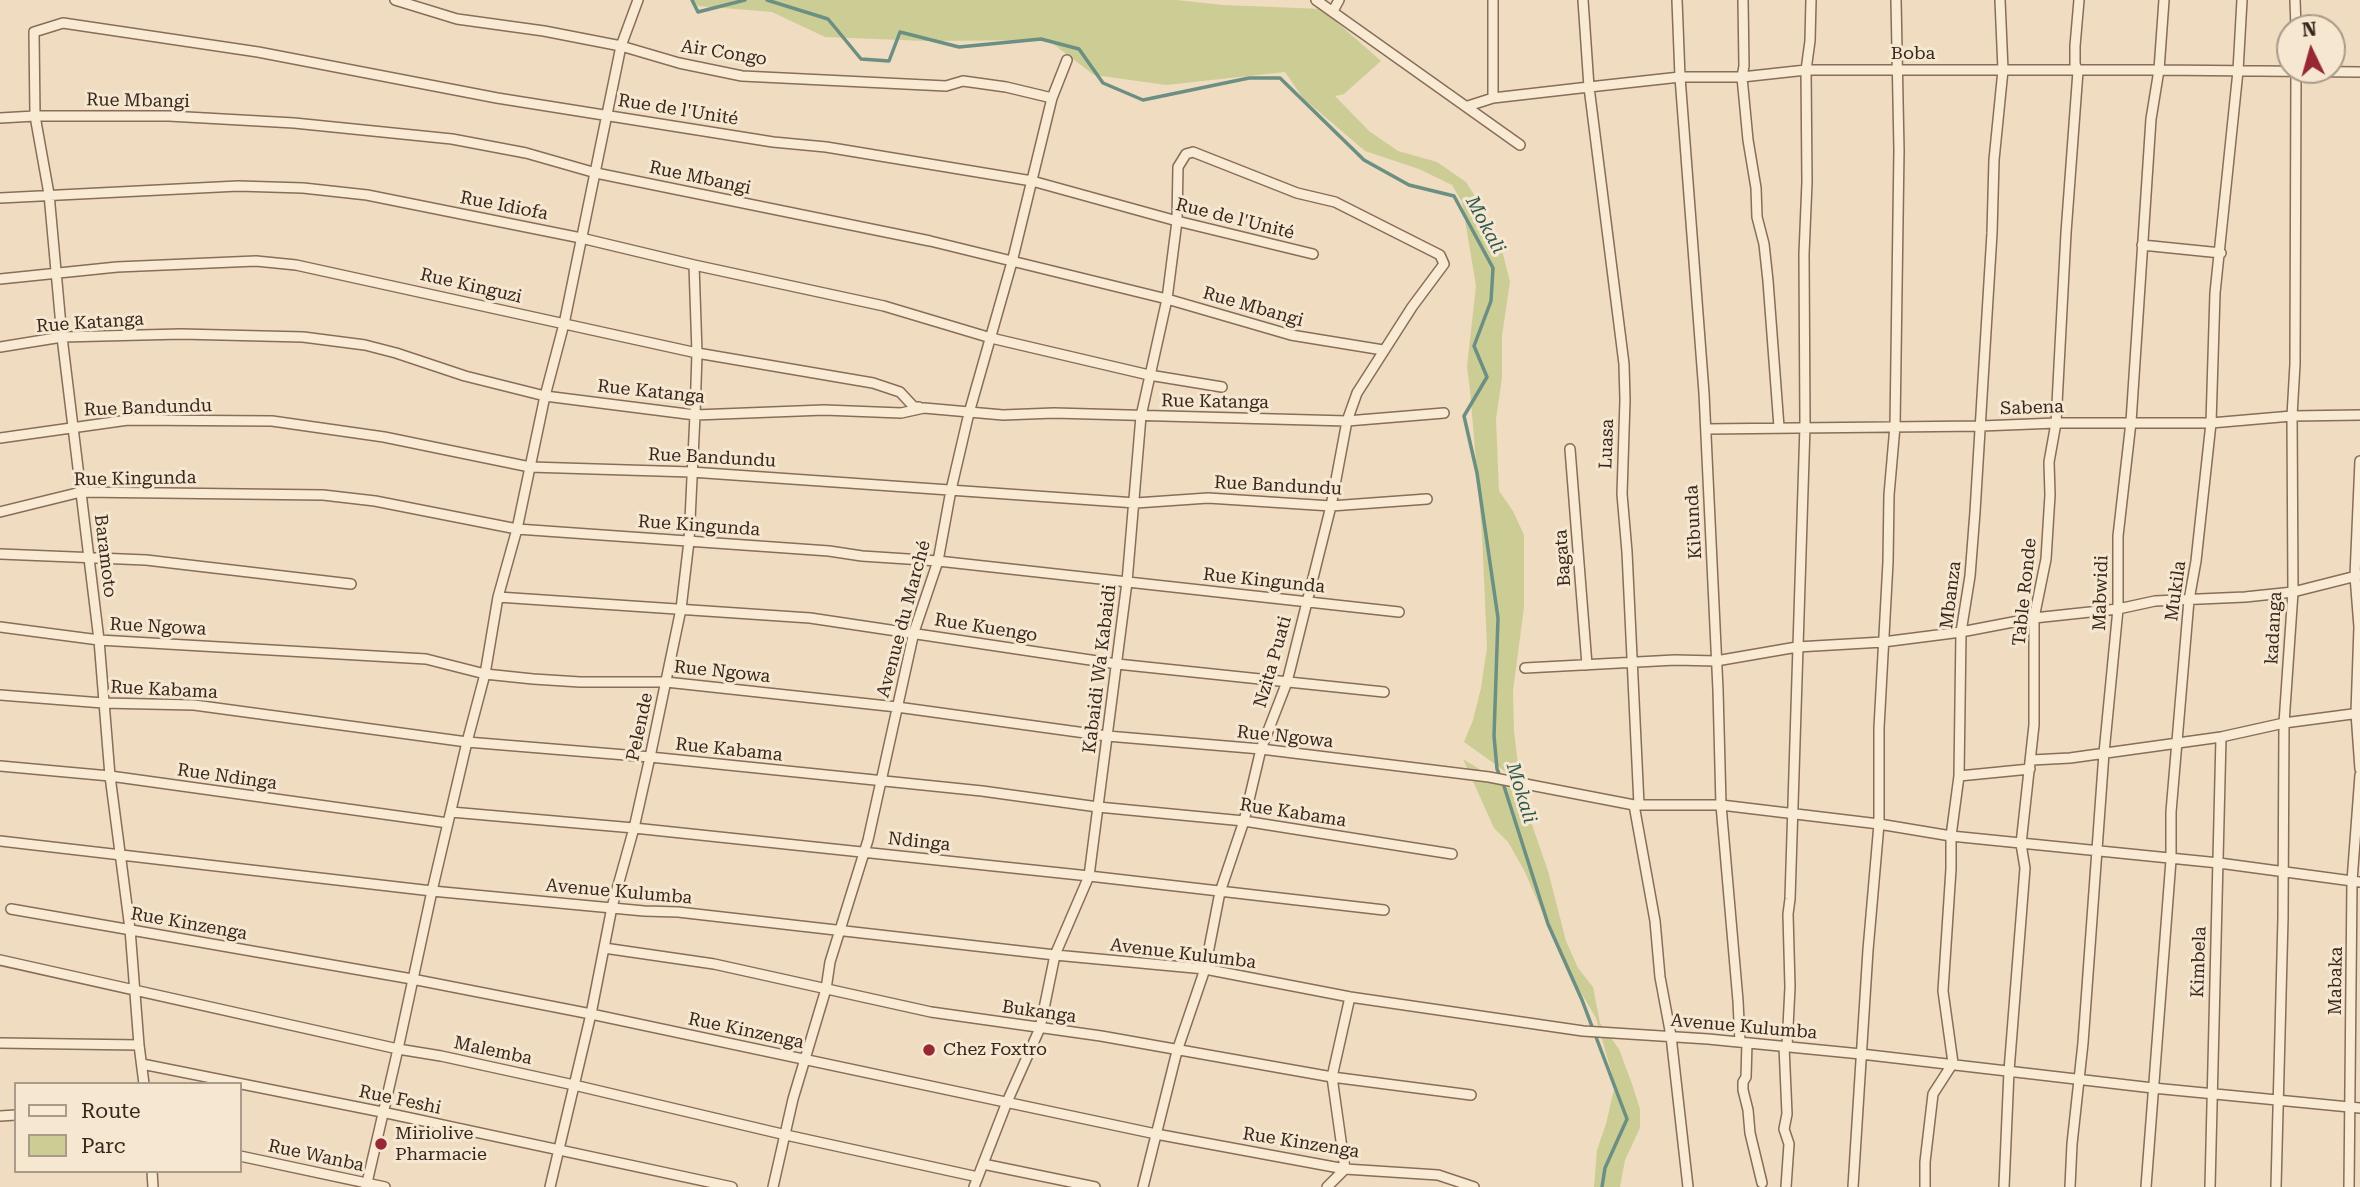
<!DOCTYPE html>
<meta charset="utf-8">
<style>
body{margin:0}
#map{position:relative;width:2360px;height:1187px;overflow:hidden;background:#efdcc1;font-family:"Roboto Serif",serif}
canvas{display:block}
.legend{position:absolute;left:14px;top:1082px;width:228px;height:91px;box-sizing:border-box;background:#f6e7d1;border:2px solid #aa9a89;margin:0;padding:9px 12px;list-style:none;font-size:21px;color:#38271d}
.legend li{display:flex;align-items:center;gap:14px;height:35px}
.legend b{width:35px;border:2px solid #aa9a89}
.north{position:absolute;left:2276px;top:14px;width:70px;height:70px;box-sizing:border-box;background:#f6e7d1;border:2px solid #aa9a89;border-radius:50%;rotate:355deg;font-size:19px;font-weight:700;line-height:28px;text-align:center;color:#38271d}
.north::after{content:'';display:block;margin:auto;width:24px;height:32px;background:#982734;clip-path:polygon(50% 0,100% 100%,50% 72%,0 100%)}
</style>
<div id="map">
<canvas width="2360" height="1187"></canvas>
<ul class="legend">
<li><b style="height:9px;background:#f9ead4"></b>Route</li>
<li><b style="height:19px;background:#cccd95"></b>Parc</li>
</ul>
<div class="north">N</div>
</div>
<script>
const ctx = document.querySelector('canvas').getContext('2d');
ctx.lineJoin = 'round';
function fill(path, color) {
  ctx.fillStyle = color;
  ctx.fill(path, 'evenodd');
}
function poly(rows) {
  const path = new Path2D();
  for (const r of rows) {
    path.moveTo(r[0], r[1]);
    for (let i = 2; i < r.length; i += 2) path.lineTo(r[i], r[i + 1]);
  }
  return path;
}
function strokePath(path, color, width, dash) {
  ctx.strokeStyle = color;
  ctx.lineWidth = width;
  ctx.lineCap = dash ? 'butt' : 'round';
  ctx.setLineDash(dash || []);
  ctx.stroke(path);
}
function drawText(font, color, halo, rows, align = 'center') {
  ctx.font = font + ' "Roboto Serif",serif';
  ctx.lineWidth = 6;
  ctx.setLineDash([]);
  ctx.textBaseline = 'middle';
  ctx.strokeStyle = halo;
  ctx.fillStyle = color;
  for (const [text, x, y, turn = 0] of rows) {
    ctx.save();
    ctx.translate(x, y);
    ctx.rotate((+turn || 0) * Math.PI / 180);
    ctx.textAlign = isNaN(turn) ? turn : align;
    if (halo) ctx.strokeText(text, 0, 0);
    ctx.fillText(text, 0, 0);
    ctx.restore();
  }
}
fill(poly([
 [693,0,1176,0,1223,5,1322,9,1381,61,1344,94,1335,96,1369,131,1398,151,1437,162,1466,182,1487,215,1503,254,1510,282,1502,336,1502,378,1496,419,1499,491,1513,511,1524,535,1524,607,1513,691,1514,731,1520,782,1464,742,1473,720,1481,688,1487,647,1482,534,1470,390,1467,367,1476,286,1462,202,1452,185,1419,169,1365,151,1303,98,1285,72,1166,85,1094,75,1048,40,926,41,825,37,772,12,698,6],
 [1463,759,1522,796,1548,871,1566,941,1578,968,1593,987,1600,1023,1619,1049,1632,1084,1640,1109,1640,1128,1625,1160,1620,1187,1594,1187,1597,1150,1606,1124,1615,1085,1596,1018,1580,991,1554,939,1524,870,1508,842,1494,828]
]), '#cccd95');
strokePath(poly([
 [692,0,698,12,745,0],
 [767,0,828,19,861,59,889,61,900,32,959,47,1041,39,1079,49,1103,83,1143,100,1249,78,1280,78,1364,160,1409,185,1454,196,1493,268,1491,301,1474,346,1487,377,1464,416,1477,473,1498,618,1494,736,1497,769,1500,776],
 [1503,783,1548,924,1582,1000,1627,1119,1605,1168,1602,1187]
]), '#6b8f82', 3.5);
const minor = poly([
 [395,0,457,19,544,31,621,46,679,63,742,76,946,86,963,81,1006,87,1052,98],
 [1316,0,1520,145],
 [1583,0,1589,87,1624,364,1625,400,1622,494,1627,552,1639,805],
 [1677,0,1680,77,1704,393,1718,690,1721,805,1738,1001,1740,1042],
 [1743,0,1744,66,1742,77,1748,140,1756,188,1757,217,1764,244,1768,281,1779,427],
 [2295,0,2296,28],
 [1333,11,1339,0],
 [1493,98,1493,0],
 [1468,106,1493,98,1589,87,1680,77,1742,77,1806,70,2159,70,2360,72],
 [0,118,35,116,169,116,294,123,452,139,526,153,596,173,930,241,1167,299,1291,335,1383,350],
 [0,198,238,186,303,188,367,195,581,238,694,265,884,306,991,338,1149,375,1222,387],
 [2142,245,2221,253],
 [0,279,117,267,256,261,296,265,697,353,873,383,900,392,914,407,919,407],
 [0,347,62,337,181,334,303,337,365,345,396,353,465,376,545,396,695,415,824,410,901,413,924,408,1003,415,1054,413,1347,421,1444,413],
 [1706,429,1981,426,2056,423,2211,423,2292,416,2360,415],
 [0,438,128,420,272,421,384,437,530,467,691,472,1136,503,1208,498,1331,506,1427,499],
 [1570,449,1587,665],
 [2360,461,2355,576,2359,627,2356,713,2360,769],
 [0,512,81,492,323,495,375,501,517,529,829,551,862,556,938,561,1399,612],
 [0,554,146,560,351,584],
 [498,597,810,618,1117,664,1384,692],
 [0,627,99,640,426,659,485,674,533,679,580,682,666,682,897,707,1107,736,1261,749,1489,777,1634,805,1721,805,1879,824,1951,836,2219,863,2360,882],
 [1525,668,1675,660,1716,661,1797,647,1883,642,1961,632,2034,618,2118,609,2155,601,2245,597,2293,592,2360,575],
 [0,695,103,703,194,705,467,742,650,757,982,791,1098,807,1244,821,1452,854],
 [2032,760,2070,758,2221,737,2284,723,2360,713],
 [0,766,110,776,448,823],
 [1959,776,2030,769],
 [1634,805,1655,921,1660,977,1671,1036,1688,1187],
 [451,812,634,828,1089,876,1384,910],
 [0,841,432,891,644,911,678,912,1055,955,1205,969,1350,997,1583,1031,1708,1039,1861,1054,2153,1088,2360,1108],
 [11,909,412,979,591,1014,1156,1134,1345,1169,1438,1175,1474,1187],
 [604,948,714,964,931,1012,1101,1036,1332,1077,1471,1095],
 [0,960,398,1049,441,1056,574,1085,786,1135,978,1177],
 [0,1043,139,1045],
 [1747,1043,1746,1077,1743,1082,1743,1090,1748,1110,1750,1133,1762,1183],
 [1784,1046,1787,1114,1784,1129,1789,1144,1786,1187],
 [1787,1047,1790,987,1788,914,1790,899,1805,426,1804,254,1807,182,1806,70,1810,41,1811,0],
 [142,1064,382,1112,732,1187],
 [144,1084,139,1045,130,929,110,776,99,640,62,337,49,194,35,116,34,32,63,23,258,52,497,98,773,142,826,147,1032,181,1177,221,1313,254],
 [0,1116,16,1115],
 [240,1156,385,1187],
 [983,1164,1095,1187],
 [152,1171,153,1187],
 [366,1187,398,1049,432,891,467,742,485,674,498,597,517,529,545,396,564,324,621,46,638,0],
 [550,1187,591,1014,612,907,634,828,650,757,681,609,689,541,695,415,697,353,694,265],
 [773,1187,793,1099,826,989,830,962,868,840,914,632,938,561,951,490,969,413,1012,262,1052,98,1067,60],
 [974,1187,1007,1102,1040,1028,1055,955,1089,876,1127,582,1141,416,1167,299,1177,221,1178,167,1186,154,1193,152,1297,193,1335,202,1440,255,1444,264,1412,307,1357,393,1347,421,1331,506,1287,682,1261,749,1244,821,1220,892,1205,969,1177,1051,1143,1187],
 [1327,1187,1345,1169,1332,1077,1350,997],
 [1853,1187,1868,950,1879,824,1879,728,1888,562,1889,495,1895,426,1899,150,1896,0],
 [1925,1187,1925,1162,1933,1094,1953,1063,1943,991,1951,869,1951,836,1959,776,1961,632,1970,576,1975,512,1992,233,1994,160,2003,70,2000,0],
 [2004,1187,2009,1071,2025,868,2021,844,2034,725,2034,618,2046,559,2050,495,2049,462,2056,423,2066,233,2078,71,2075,64,2075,46,2079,0],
 [2070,1187,2072,1144,2083,1043,2104,753,2118,609,2118,536,2131,422,2151,119,2159,70,2164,0],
 [2146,1187,2171,860,2171,812,2189,600,2196,561,2211,423,2215,293,2238,71,2242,0],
 [2210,1187,2221,737],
 [2276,1187,2283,918,2284,723,2293,592,2292,416,2295,364,2296,70],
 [2349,1187,2352,881,2360,775]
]);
strokePath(minor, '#886d58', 12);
strokePath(minor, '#f9ead4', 9);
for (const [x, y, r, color] of [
 [929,1050,7,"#982734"],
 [381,1144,7,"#982734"]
]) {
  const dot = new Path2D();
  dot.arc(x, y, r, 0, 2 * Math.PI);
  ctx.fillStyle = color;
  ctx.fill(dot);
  strokePath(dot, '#f6e7d1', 2.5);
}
drawText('18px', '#38271d', '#f6e7d1', [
 ["Air Congo",724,53,9],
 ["Boba",1913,54],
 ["Rue Mbangi",138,101,1],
 ["Rue de l'Unité",678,110,9],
 ["Rue Mbangi",700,178,12],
 ["Rue Idiofa",504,206,11],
 ["Rue de l'Unité",1235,219,14],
 ["Rue Kinguzi",471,286,13],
 ["Rue Mbangi",1253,307,16],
 ["Rue Katanga",90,323,-4],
 ["Rue Katanga",651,392,6],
 ["Rue Katanga",1215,402,1],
 ["Rue Bandundu",148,408,-2],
 ["Sabena",2032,408,-2],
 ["Luasa",1607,444,-88],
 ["Rue Bandundu",712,458,3],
 ["Rue Kingunda",135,479,-1],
 ["Rue Bandundu",1278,486,3],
 ["Kibunda",1694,522,-93],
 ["Rue Kingunda",699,526,4],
 ["Baramoto",105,556,83],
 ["Bagata",1563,558,-94],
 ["Rue Kingunda",1264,581,6],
 ["Mukila",2176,591,-82],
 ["Table Ronde",2025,592,-84],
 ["Mabwidi",2101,593,-88],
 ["Mbanza",1951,595,-83],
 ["Avenue du Marché",904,619,-75],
 ["Rue Ngowa",158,627,3],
 ["Rue Kuengo",986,628,9],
 ["kadanga",2274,628,-87],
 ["Nzita Puati",1273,662,-74],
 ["Kabaidi Wa Kabaidi",1100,669,-83],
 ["Rue Ngowa",722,672,6],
 ["Rue Kabama",164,690,3],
 ["Pelende",640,727,-78],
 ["Rue Ngowa",1285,737,6],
 ["Rue Kabama",729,750,6],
 ["Rue Ndinga",227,777,8],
 ["Rue Kabama",1293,813,9],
 ["Ndinga",919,842,6],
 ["Avenue Kulumba",619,892,5],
 ["Rue Kinzenga",189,924,10],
 ["Avenue Kulumba",1183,954,7],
 ["Kimbela",2199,962,-88],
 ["Mabaka",2336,981,-89],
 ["Bukanga",1039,1012,8],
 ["Avenue Kulumba",1744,1027,5],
 ["Rue Kinzenga",746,1031,12],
 ["Malemba",493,1051,12],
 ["Rue Feshi",400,1100,12],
 ["Rue Kinzenga",1301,1143,9],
 ["Rue Wanba",316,1156,12]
]);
drawText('18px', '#38271d', '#f6e7d1', [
 ["Chez Foxtro",943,1050],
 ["Miriolive",395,1134],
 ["Pharmacie",395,1155]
], 'left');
drawText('italic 19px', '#2c5850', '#f6e7d1', [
 ["Mokali",1485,225,62],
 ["Mokali",1521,793,73]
]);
</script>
